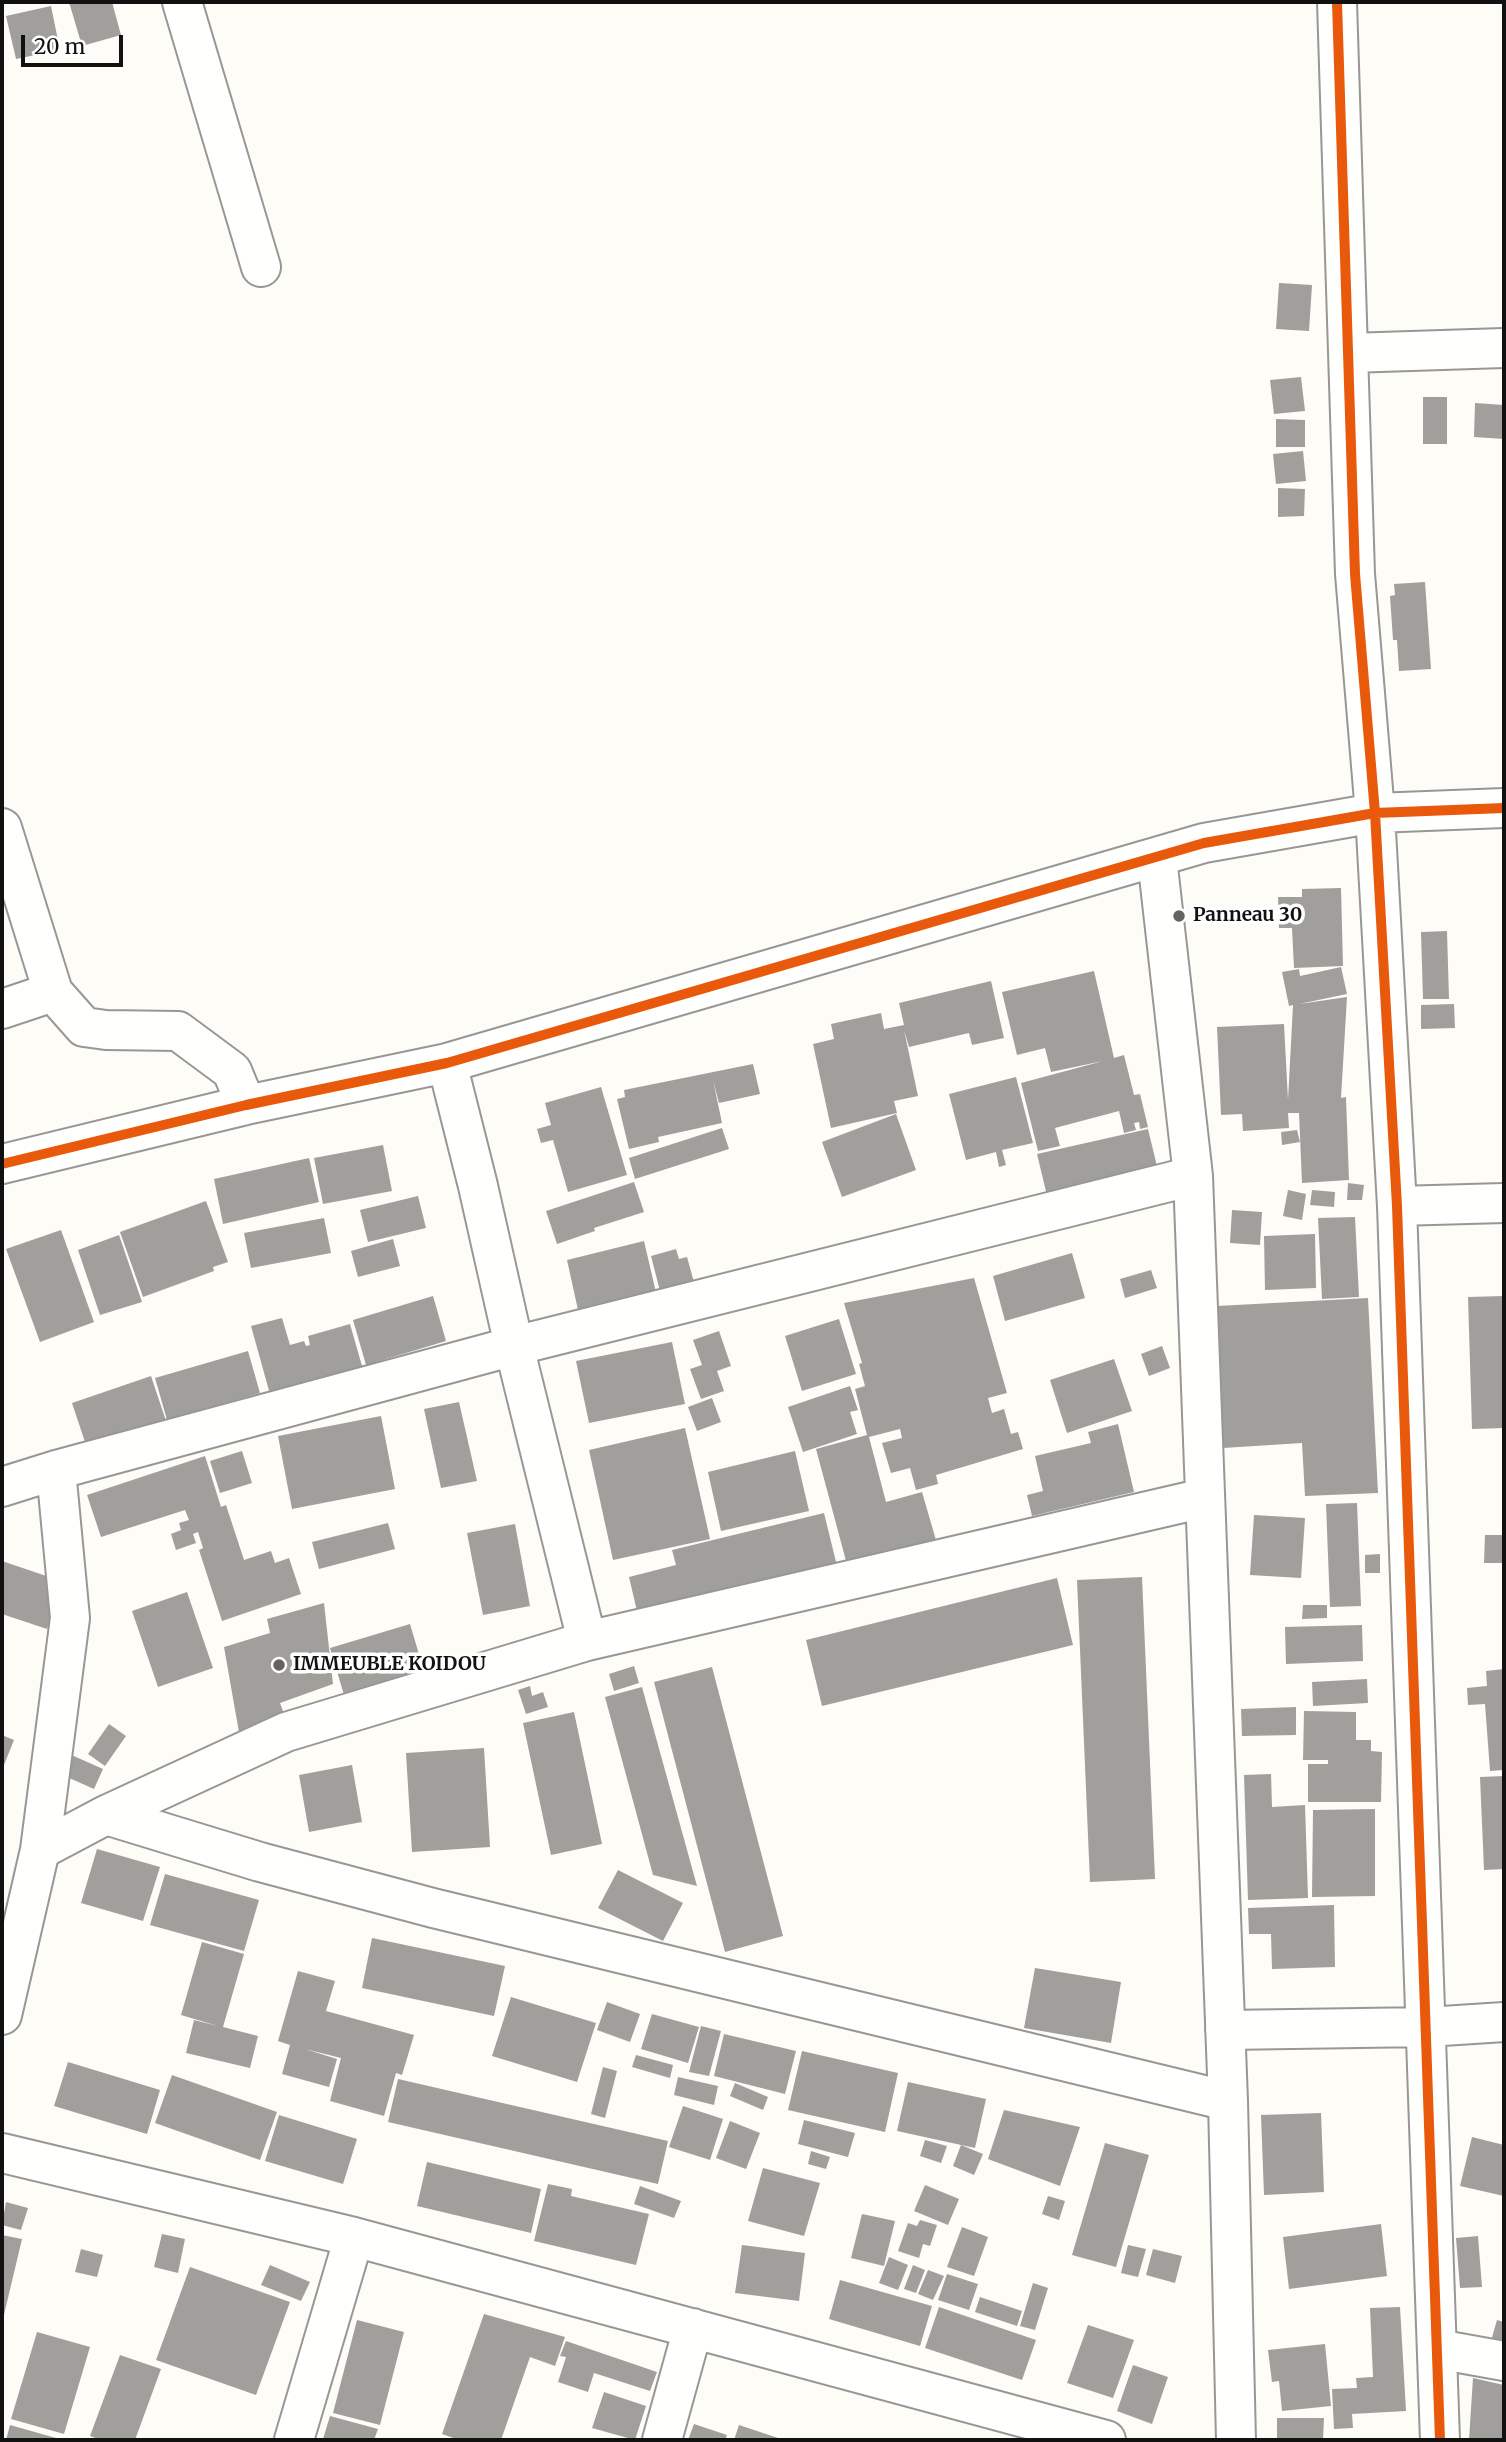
<!DOCTYPE html>
<style>
body{margin:0}
#map{position:relative;width:1506px;height:2442px;overflow:hidden;background:#fdfcf7;font-family:Merriweather,serif}
canvas{display:block}
.frame{position:absolute;inset:0;border:4px solid #111;pointer-events:none}
.scale{position:absolute;left:21px;top:35px;width:102px;height:32px;box-sizing:border-box;border:4px solid #111;border-top:0;padding-left:9px;font-size:21px;line-height:24px;white-space:nowrap;color:#111;-webkit-text-stroke:5px #fff;paint-order:stroke}
</style>
<div id="map">
<canvas width="1506" height="2442"></canvas>
<div class="frame"></div>
<div class="scale">20 m</div>
</div>
<script>
const ctx = document.querySelector('canvas').getContext('2d');
ctx.lineJoin = 'round';
function fill(path, color) {
  ctx.fillStyle = color;
  ctx.fill(path, 'evenodd');
}
function poly(rows) {
  const path = new Path2D();
  for (const r of rows) {
    path.moveTo(r[0], r[1]);
    for (let i = 2; i < r.length; i += 2) path.lineTo(r[i], r[i + 1]);
  }
  return path;
}
function strokePath(path, color, width, dash) {
  ctx.strokeStyle = color;
  ctx.lineWidth = width;
  ctx.lineCap = dash ? 'butt' : 'round';
  ctx.setLineDash(dash || []);
  ctx.stroke(path);
}
function drawText(font, color, halo, rows, align = 'center') {
  ctx.font = font + ' Merriweather,serif';
  ctx.lineWidth = 7;
  ctx.setLineDash([]);
  ctx.textBaseline = 'middle';
  ctx.strokeStyle = halo;
  ctx.fillStyle = color;
  for (const [text, x, y, turn = 0] of rows) {
    ctx.save();
    ctx.translate(x, y);
    ctx.rotate((+turn || 0) * Math.PI / 180);
    ctx.textAlign = isNaN(turn) ? turn : align;
    if (halo) ctx.strokeText(text, 0, 0);
    ctx.fillText(text, 0, 0);
    ctx.restore();
  }
}
fill(poly([
 [69,2,112,2,121,35,82,46],
 [51,6,60,50,16,59,6,16],
 [1279,283,1312,285,1309,331,1276,329],
 [1301,377,1305,411,1274,414,1270,380],
 [1423,397,1447,397,1447,444,1423,444],
 [1475,403,1504,405,1504,439,1474,437],
 [1276,419,1305,420,1305,447,1276,447],
 [1303,451,1306,481,1276,484,1273,454],
 [1278,488,1305,489,1304,516,1278,517],
 [1425,582,1431,669,1399,671,1397,640,1393,640,1390,596,1395,595,1394,584],
 [1341,888,1343,966,1294,968,1292,928,1279,928,1278,897,1302,897,1302,889],
 [1447,931,1449,999,1423,999,1421,932],
 [1341,967,1347,994,1299,1004,1347,997,1341,1098,1346,1097,1349,1180,1302,1183,1299,1113,1288,1113,1289,1128,1243,1131,1242,1114,1221,1115,1217,1027,1284,1024,1288,1100,1293,1005,1289,1006,1282,972,1299,969,1300,976],
 [1094,971,1114,1058,1124,1055,1134,1095,1140,1094,1148,1127,1140,1129,1139,1122,1134,1123,1136,1130,1124,1133,1119,1111,1055,1128,1060,1146,1038,1151,1021,1083,1103,1061,1051,1072,1045,1048,1017,1055,1002,992],
 [991,981,1004,1038,972,1045,969,1033,909,1047,904,1030,918,1096,894,1101,897,1113,831,1128,813,1044,834,1039,831,1024,881,1013,884,1029,904,1025,899,1003],
 [1454,1004,1455,1028,1421,1029,1421,1005],
 [753,1064,760,1094,719,1103,713,1080,722,1123,658,1137,659,1142,629,1149,617,1099,625,1097,624,1090],
 [1016,1077,1033,1143,1002,1150,1006,1165,999,1167,996,1152,966,1160,949,1094],
 [601,1087,627,1175,568,1192,553,1140,541,1143,537,1129,551,1125,545,1103],
 [896,1114,916,1170,842,1197,822,1142],
 [722,1128,729,1149,635,1179,629,1158],
 [1148,1129,1161,1183,1050,1208,1037,1154],
 [1297,1130,1300,1142,1282,1145,1281,1132],
 [383,1145,392,1191,323,1204,314,1158],
 [309,1158,319,1202,223,1224,214,1179],
 [634,1182,644,1212,594,1228,595,1231,557,1244,546,1211],
 [1348,1183,1364,1185,1362,1200,1347,1200],
 [1288,1190,1306,1194,1302,1220,1283,1216],
 [1312,1190,1335,1192,1334,1207,1310,1205],
 [418,1196,426,1228,368,1242,360,1210],
 [206,1201,228,1262,213,1267,214,1271,143,1297,120,1232],
 [1232,1210,1262,1212,1260,1245,1230,1243],
 [1355,1217,1359,1297,1322,1299,1318,1218],
 [324,1218,331,1253,251,1268,244,1233],
 [61,1230,94,1322,40,1342,6,1249],
 [1315,1234,1316,1288,1265,1290,1264,1236],
 [119,1235,142,1302,100,1315,78,1250],
 [393,1239,400,1266,358,1277,351,1251],
 [644,1241,658,1301,580,1319,567,1260],
 [676,1249,679,1259,687,1257,694,1282,660,1291,651,1256],
 [1072,1253,1085,1298,1005,1321,993,1276],
 [1151,1270,1157,1288,1125,1298,1120,1279],
 [974,1278,1007,1393,988,1398,992,1413,1004,1409,1011,1434,1018,1432,1023,1449,936,1475,938,1484,916,1490,910,1468,891,1473,882,1443,902,1438,900,1429,869,1437,886,1502,922,1492,938,1547,849,1572,816,1449,867,1435,855,1389,865,1386,859,1364,862,1363,844,1303],
 [433,1296,446,1341,366,1365,353,1320],
 [1504,1296,1504,1428,1472,1429,1468,1297],
 [1368,1298,1378,1493,1305,1496,1302,1443,1223,1448,1217,1306],
 [282,1318,290,1345,304,1341,306,1346,310,1345,308,1336,350,1324,366,1380,273,1405,251,1326],
 [839,1319,856,1374,802,1391,785,1336],
 [719,1331,731,1366,717,1371,724,1391,701,1399,690,1369,702,1365,693,1340],
 [672,1342,685,1404,589,1423,576,1361],
 [1162,1346,1170,1368,1149,1376,1141,1354],
 [248,1351,260,1393,167,1420,155,1378],
 [1114,1359,1132,1411,1067,1433,1050,1380],
 [151,1376,166,1421,87,1448,72,1403],
 [850,1386,858,1410,850,1412,857,1434,803,1452,788,1407],
 [712,1398,721,1422,697,1431,688,1407],
 [459,1402,477,1481,441,1488,424,1409],
 [381,1416,395,1489,292,1509,278,1436],
 [1118,1424,1134,1492,1032,1516,1027,1495,1043,1491,1035,1456,1091,1443,1088,1432],
 [685,1428,710,1539,613,1560,589,1450],
 [242,1451,252,1483,220,1493,210,1461],
 [795,1451,809,1511,721,1531,708,1472],
 [205,1456,221,1507,226,1505,244,1560,271,1551,275,1563,289,1558,301,1594,222,1621,199,1550,203,1548,198,1532,193,1534,196,1543,176,1550,171,1534,181,1530,179,1523,189,1520,185,1510,101,1537,87,1495],
 [1357,1503,1361,1606,1330,1607,1326,1504],
 [824,1513,839,1574,640,1624,629,1577,676,1565,672,1550],
 [1254,1515,1305,1518,1301,1578,1250,1575],
 [388,1523,395,1549,319,1569,312,1542],
 [515,1524,530,1606,483,1615,467,1533],
 [1485,1535,1504,1535,1504,1563,1484,1563],
 [1380,1554,1380,1573,1365,1573,1365,1555],
 [2,1561,64,1582,47,1629,2,1614],
 [1142,1577,1155,1879,1090,1882,1077,1580],
 [1057,1578,1073,1645,822,1706,806,1640],
 [187,1592,213,1668,158,1687,132,1611],
 [324,1603,333,1684,280,1703,287,1722,240,1738,224,1647,270,1633,267,1619],
 [1303,1605,1327,1605,1327,1618,1302,1619],
 [410,1624,424,1671,344,1695,330,1648],
 [1362,1625,1363,1661,1286,1664,1285,1627],
 [634,1666,639,1683,614,1691,609,1674],
 [712,1667,783,1936,725,1952,654,1682],
 [1504,1669,1504,1770,1490,1771,1485,1704,1468,1705,1467,1688,1487,1686,1486,1671],
 [1367,1679,1368,1703,1313,1706,1312,1682],
 [530,1686,532,1696,543,1692,548,1707,526,1714,518,1690],
 [642,1687,697,1886,653,1875,605,1697],
 [1296,1707,1296,1735,1242,1736,1241,1709],
 [1304,1711,1356,1712,1356,1740,1371,1740,1371,1751,1382,1752,1381,1802,1308,1802,1308,1764,1328,1764,1328,1760,1303,1760],
 [574,1712,602,1844,551,1855,523,1723],
 [109,1724,126,1736,105,1766,88,1754],
 [2,1735,14,1740,2,1770],
 [484,1748,490,1847,412,1852,406,1753],
 [67,1753,103,1769,94,1789,58,1773],
 [352,1765,362,1822,309,1832,299,1775],
 [1271,1774,1272,1807,1305,1805,1308,1898,1248,1900,1244,1775],
 [1504,1776,1504,1869,1484,1870,1480,1777],
 [1375,1809,1375,1896,1312,1897,1313,1810],
 [97,1849,160,1867,143,1921,81,1903],
 [618,1870,683,1903,663,1941,598,1908],
 [165,1874,259,1900,244,1951,150,1925],
 [1334,1905,1335,1967,1272,1969,1271,1934,1249,1934,1248,1908],
 [372,1938,505,1966,494,2016,362,1988],
 [202,1942,244,1954,223,2027,258,2036,250,2068,186,2053,194,2020,218,2026,181,2015],
 [1035,1968,1121,1982,1111,2043,1024,2028],
 [298,1971,335,1981,326,2011,414,2035,402,2075,396,2073,384,2116,330,2101,341,2058,305,2049,337,2059,329,2087,282,2074,290,2045,278,2041],
 [511,1997,596,2023,577,2082,492,2056],
 [607,2002,640,2014,630,2042,597,2030],
 [652,2014,699,2027,688,2063,641,2049],
 [701,2026,721,2031,709,2076,689,2072],
 [724,2034,796,2051,785,2094,714,2076],
 [802,2051,898,2073,885,2132,788,2110],
 [636,2055,673,2065,670,2078,632,2067],
 [68,2062,160,2090,147,2134,54,2106],
 [603,2067,617,2071,605,2118,591,2114],
 [172,2075,277,2112,260,2160,155,2123],
 [678,2077,718,2086,714,2105,674,2095],
 [398,2079,668,2141,658,2184,388,2122],
 [908,2082,986,2099,975,2148,897,2131],
 [735,2083,768,2097,763,2110,730,2096],
 [683,2106,723,2119,710,2160,669,2147],
 [1004,2110,1080,2127,1060,2186,988,2159],
 [1321,2113,1324,2192,1264,2195,1261,2115],
 [279,2115,357,2139,343,2184,265,2161],
 [804,2120,855,2133,848,2157,798,2144],
 [730,2121,760,2133,746,2169,716,2158],
 [1472,2137,1504,2145,1504,2196,1460,2186],
 [925,2140,947,2146,941,2163,920,2156],
 [1105,2143,1149,2155,1116,2267,1072,2255],
 [961,2145,983,2154,974,2175,953,2166],
 [811,2151,830,2157,826,2169,808,2164],
 [427,2162,541,2189,531,2233,417,2206],
 [763,2168,820,2183,804,2236,748,2221],
 [548,2184,572,2189,571,2196,649,2214,636,2265,534,2241],
 [925,2185,959,2199,948,2225,914,2211],
 [640,2186,681,2201,674,2218,634,2204],
 [1048,2196,1065,2201,1059,2220,1042,2214],
 [6,2202,28,2208,21,2230,2,2225],
 [862,2214,895,2221,884,2266,851,2258],
 [920,2220,937,2225,930,2246,923,2244,919,2258,898,2251,908,2223,917,2226],
 [1381,2224,1387,2276,1289,2289,1283,2237],
 [962,2227,988,2237,974,2276,947,2267],
 [162,2234,185,2239,178,2273,154,2267],
 [2,2235,22,2239,3,2319,2,2319],
 [1478,2236,1482,2287,1460,2288,1456,2238],
 [742,2245,805,2253,799,2301,735,2293],
 [1128,2245,1146,2249,1138,2277,1121,2273],
 [81,2249,103,2255,97,2277,75,2272],
 [1153,2249,1182,2256,1175,2283,1146,2275],
 [889,2257,908,2265,898,2290,879,2283],
 [270,2265,310,2282,301,2301,261,2285],
 [913,2265,925,2270,916,2293,904,2289],
 [190,2267,290,2302,256,2395,156,2360],
 [928,2270,944,2276,933,2300,918,2294],
 [947,2274,978,2284,969,2310,938,2300],
 [840,2280,932,2306,920,2346,829,2319],
 [1033,2283,1048,2288,1035,2330,1020,2326],
 [980,2297,1022,2311,1017,2326,975,2312],
 [939,2307,1036,2340,1022,2380,925,2348],
 [1400,2307,1406,2411,1352,2414,1353,2428,1334,2429,1332,2389,1357,2388,1356,2378,1373,2377,1370,2308],
 [484,2314,565,2337,555,2366,530,2357,501,2440,459,2440,442,2434],
 [357,2320,404,2332,380,2425,333,2413],
 [1497,2320,1504,2322,1504,2345,1491,2341],
 [1088,2325,1134,2340,1113,2398,1067,2383],
 [37,2332,90,2347,64,2434,11,2419],
 [566,2341,657,2372,650,2391,594,2373,588,2392,558,2382,566,2357,560,2356],
 [1325,2344,1331,2406,1282,2411,1279,2381,1272,2382,1268,2350],
 [120,2355,161,2369,135,2440,101,2440,90,2436],
 [1133,2365,1168,2377,1152,2424,1117,2411],
 [1473,2378,1504,2385,1504,2440,1469,2440],
 [604,2392,646,2406,635,2440,592,2428],
 [330,2416,378,2429,374,2440,323,2439],
 [1277,2418,1324,2418,1323,2440,1277,2440],
 [694,2424,727,2435,725,2440,688,2440],
 [10,2425,56,2438,55,2440,6,2440],
 [739,2425,784,2440,734,2440]
]), '#a19f9c');
const minor = poly([
 [182,2,261,267],
 [1337,2,1355,574,1375,813,1397,1206,1440,2440],
 [1349,353,1504,348],
 [2,828,53,992,84,1027,106,1030,178,1031,232,1071,246,1105],
 [1157,858,1193,1176,1228,2101,1236,2440],
 [2,1009,53,992],
 [447,1063,478,1186,514,1346,587,1641],
 [2,1164,246,1105,447,1063,1204,843,1375,813,1504,808],
 [1397,1206,1504,1203],
 [2,1487,56,1470,514,1346,1193,1176],
 [106,1815,260,1862,433,1908,1228,2101],
 [40,1850,70,1618,56,1470],
 [2,2015,40,1850,106,1815,286,1732,587,1641,1204,1498],
 [1225,2030,1427,2027,1504,2022],
 [2,2153,354,2237,1106,2440],
 [1437,2349,1504,2361],
 [294,2440,354,2237],
 [662,2440,693,2328]
]);
strokePath(minor, '#979795', 42);
strokePath(minor, '#fffffe', 38);
strokePath(poly([
 [1337,2,1355,574,1375,813,1397,1206,1440,2440],
 [2,1164,246,1105,447,1063,1204,843,1375,813,1504,808]
]), '#e8590c', 10);
for (const [x, y, r, color] of [
 [1179,916,7,"#646362"],
 [279,1665,7,"#646362"]
]) {
  const dot = new Path2D();
  dot.arc(x, y, r, 0, 2 * Math.PI);
  ctx.fillStyle = color;
  ctx.fill(dot);
  strokePath(dot, '#fff', 2.5);
}
drawText('bold 19px', '#111', '#fff', [
 ["Panneau 30",1193,916],
 ["IMMEUBLE KOIDOU",293,1665]
], 'left');
</script>
